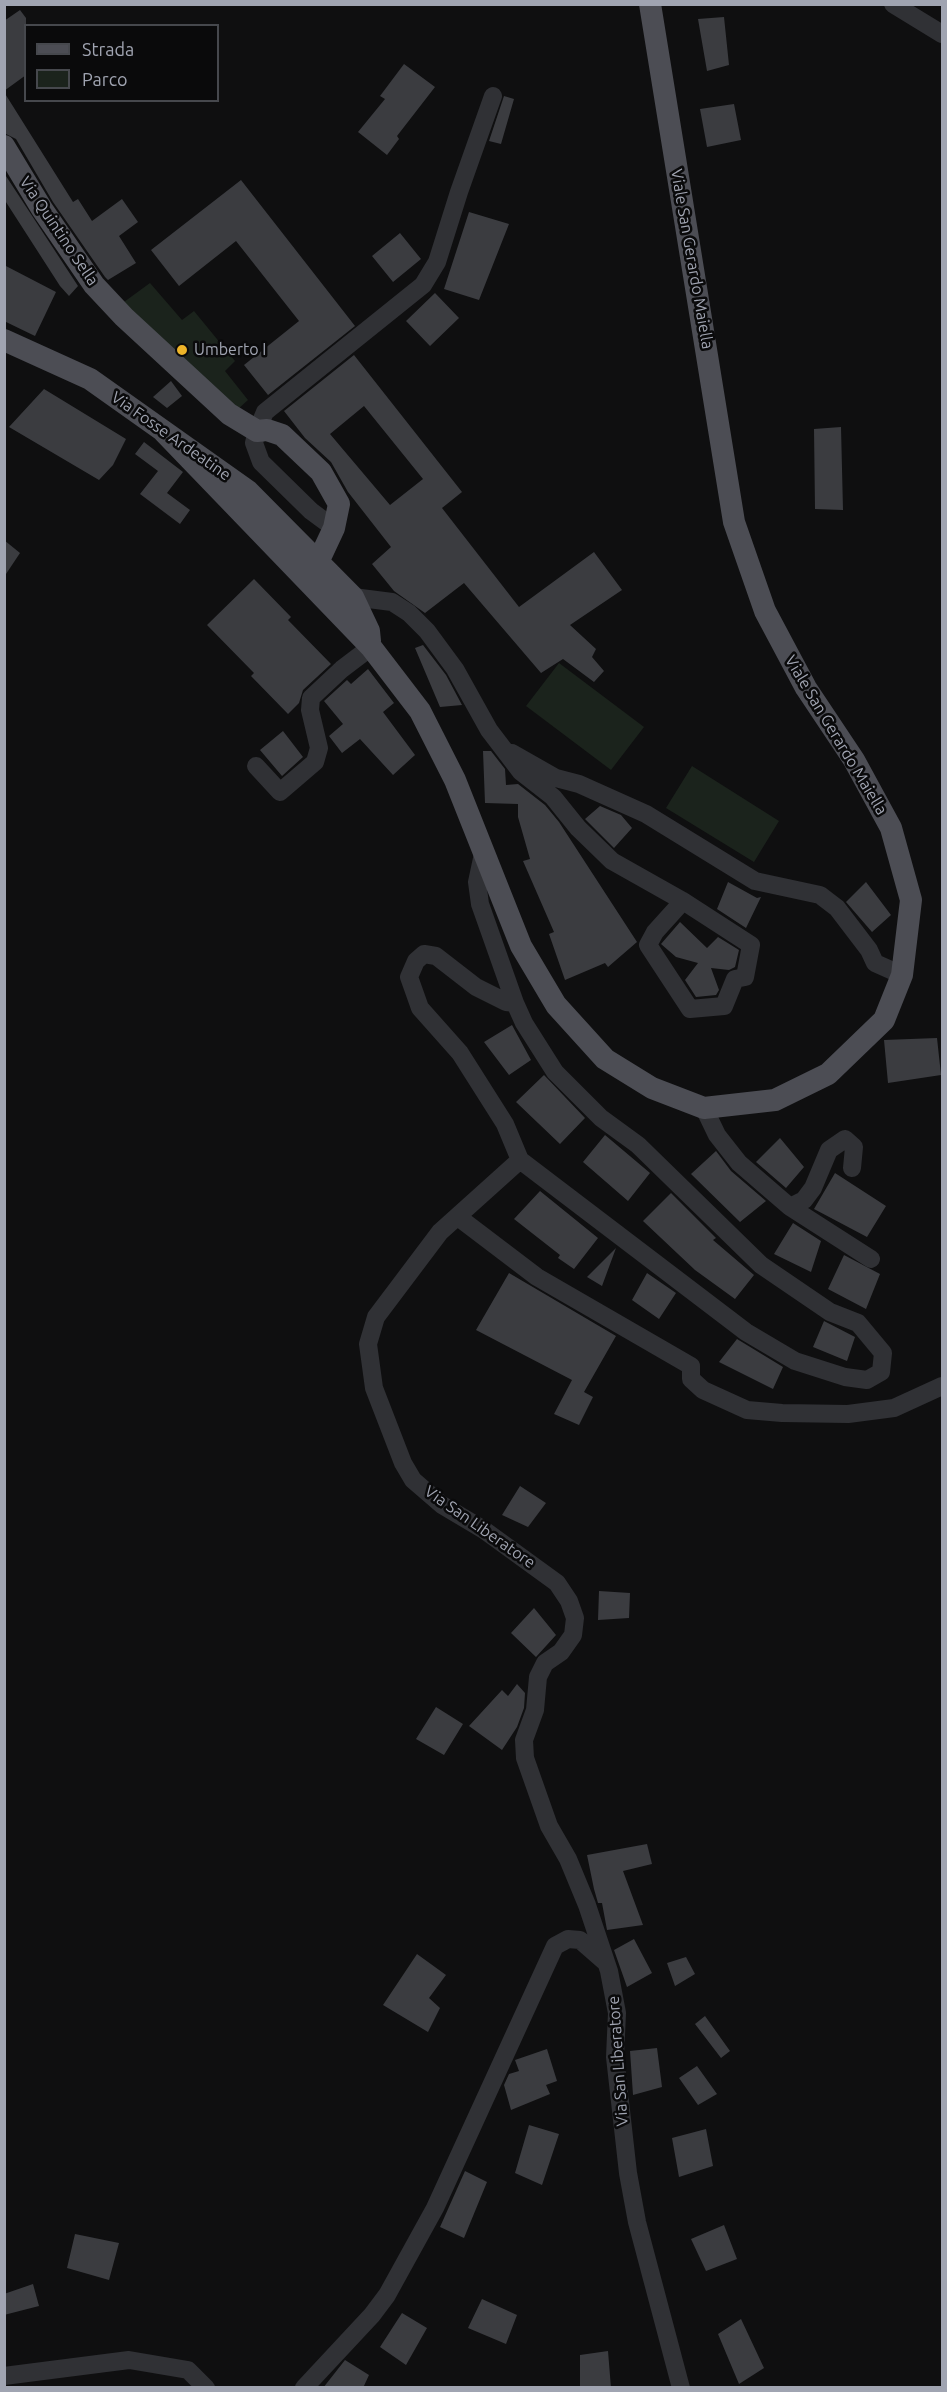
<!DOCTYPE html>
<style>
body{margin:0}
#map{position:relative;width:947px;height:2392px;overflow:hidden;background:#0f0f10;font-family:Ubuntu,sans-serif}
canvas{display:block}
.frame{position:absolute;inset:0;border:6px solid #a0a4b1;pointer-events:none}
.legend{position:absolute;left:24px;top:24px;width:195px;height:78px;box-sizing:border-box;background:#0a0a0b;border:2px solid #46484d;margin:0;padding:8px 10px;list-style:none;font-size:18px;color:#a0a4b1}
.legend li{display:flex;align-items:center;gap:12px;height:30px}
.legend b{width:30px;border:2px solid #46484d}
</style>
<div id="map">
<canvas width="947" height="2392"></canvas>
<div class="frame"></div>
<ul class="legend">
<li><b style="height:8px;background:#4c4d54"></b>Strada</li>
<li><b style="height:16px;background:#1b231c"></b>Parco</li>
</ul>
</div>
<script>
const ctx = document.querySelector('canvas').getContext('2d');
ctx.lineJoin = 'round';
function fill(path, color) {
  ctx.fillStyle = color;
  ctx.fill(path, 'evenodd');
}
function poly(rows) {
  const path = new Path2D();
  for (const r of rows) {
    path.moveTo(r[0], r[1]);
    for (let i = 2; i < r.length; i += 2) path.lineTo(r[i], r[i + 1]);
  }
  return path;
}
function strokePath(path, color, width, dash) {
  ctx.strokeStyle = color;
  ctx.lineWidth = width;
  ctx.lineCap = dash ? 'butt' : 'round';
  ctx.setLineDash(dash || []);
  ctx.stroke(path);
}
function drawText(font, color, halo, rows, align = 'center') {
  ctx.font = font + ' Ubuntu,sans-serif';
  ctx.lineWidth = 5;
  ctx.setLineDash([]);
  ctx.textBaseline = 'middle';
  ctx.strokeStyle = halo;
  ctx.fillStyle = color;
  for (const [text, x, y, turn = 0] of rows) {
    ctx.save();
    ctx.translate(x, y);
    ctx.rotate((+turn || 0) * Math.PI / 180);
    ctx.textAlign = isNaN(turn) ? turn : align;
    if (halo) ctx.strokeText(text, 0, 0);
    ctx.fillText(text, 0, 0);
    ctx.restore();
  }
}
fill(poly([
 [150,283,182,320,194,311,235,361,225,371,248,400,237,410,113,310],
 [559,663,644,727,611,770,526,706],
 [692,766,779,821,754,862,666,808]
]), '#1b231c');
fill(poly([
 [20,10,26,18,26,75,4,91,4,21],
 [724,17,729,65,707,71,698,19],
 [404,64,435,87,397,136,399,139,387,155,358,132,385,99,380,96],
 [4,92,73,202,78,199,92,221,122,199,138,222,119,236,136,263,108,280,105,277,53,202,16,139,4,133],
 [504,96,514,99,501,144,489,141],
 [734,104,741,140,707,147,700,109],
 [4,173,78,286,69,296,60,286,4,199],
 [241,180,355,326,268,395,244,365,299,321,236,241,179,286,151,250],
 [469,212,509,224,479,300,444,289],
 [400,233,421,259,393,282,372,256],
 [4,265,56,292,35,336,4,321],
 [435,293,459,318,430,346,406,321],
 [354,355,462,492,442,508,519,607,594,552,622,590,570,625,596,649,592,657,604,671,594,682,563,659,541,673,464,583,425,613,394,591,372,564,391,547,348,492,331,462,305,438,284,411],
 [364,406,423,479,390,505,330,434],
 [171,381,182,396,167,408,153,397],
 [44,389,126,439,113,465,99,480,9,427],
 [841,427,843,510,815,509,814,429],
 [144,442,183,472,167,493,190,510,180,524,140,494,158,471,135,454],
 [4,540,20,553,4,577],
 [254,579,291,617,288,620,331,664,303,690,299,703,288,714,251,676,254,673,207,625],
 [423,645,446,675,462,705,440,707,415,648],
 [368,669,394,703,383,712,415,755,393,775,360,739,342,753,329,736,343,724,324,701,347,680,351,684],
 [283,731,303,757,282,776,260,750],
 [483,751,491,751,505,769,506,785,518,784,545,805,559,822,637,942,608,967,605,963,565,980,549,934,554,932,523,861,530,859,518,817,518,804,485,803],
 [600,806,621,815,632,828,614,848,585,819],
 [728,882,757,898,761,897,746,928,717,909],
 [866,882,891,915,872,932,846,902],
 [680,922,707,948,718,937,739,950,735,967,729,970,711,968,719,990,716,995,696,997,685,980,698,963,676,957,661,944],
 [512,1025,531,1060,509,1075,484,1042],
 [937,1038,941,1075,888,1083,884,1040],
 [544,1075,585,1118,560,1144,516,1102],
 [605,1135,650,1173,628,1201,583,1162],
 [780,1138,804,1167,786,1188,756,1162],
 [716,1151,731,1171,766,1201,740,1222,691,1174],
 [835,1173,886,1206,867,1237,814,1209],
 [540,1191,598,1238,574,1269,558,1258,560,1255,514,1219],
 [671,1193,716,1238,713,1240,754,1275,735,1299,695,1270,643,1221],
 [793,1223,821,1241,811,1272,774,1254],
 [616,1248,602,1286,587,1277],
 [844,1255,880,1274,866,1309,828,1289],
 [509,1273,616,1336,584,1392,593,1397,579,1425,554,1414,572,1380,476,1330],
 [647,1273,676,1293,659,1319,632,1300],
 [824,1321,855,1337,847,1361,813,1347],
 [737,1339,783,1367,773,1389,719,1362],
 [520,1486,546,1503,528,1527,502,1515],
 [599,1591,630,1593,629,1618,598,1620],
 [534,1608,556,1635,536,1657,511,1633],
 [517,1684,525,1693,524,1708,517,1727,502,1750,469,1726,502,1690,508,1696],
 [436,1707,463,1724,444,1755,416,1739],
 [647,1844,652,1864,623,1871,643,1925,607,1930,602,1903,598,1903,594,1889,587,1855],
 [634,1939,652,1973,627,1987,614,1950],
 [417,1954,446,1975,429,1998,440,2008,428,2032,383,2005],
 [686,1957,695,1974,675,1986,667,1963],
 [705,2016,730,2051,721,2058,695,2024],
 [657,2048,662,2087,633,2095,630,2051],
 [547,2049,557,2081,546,2085,550,2094,511,2110,504,2085,509,2074,519,2071,515,2060],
 [697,2066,717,2094,698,2105,679,2078],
 [529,2125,559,2134,542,2185,515,2173],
 [706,2129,713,2166,679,2177,672,2138],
 [465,2171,487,2182,464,2238,440,2227],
 [724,2225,737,2259,706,2271,691,2239],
 [75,2234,119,2243,109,2280,67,2268],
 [33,2284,39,2306,4,2315,4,2294],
 [482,2299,517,2315,506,2344,468,2328],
 [402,2313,427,2328,406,2365,380,2347],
 [741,2319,764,2368,739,2384,718,2334],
 [608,2351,611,2388,580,2388,580,2355],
 [345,2360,369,2375,363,2388,323,2388]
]), '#3b3c40');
strokePath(poly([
 [893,4,942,34],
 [334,528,311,511,261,462,254,443,257,431,265,412,423,285,437,262,459,192,493,96],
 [353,597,392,602,409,613,427,631,455,669,489,730,521,772,553,797,578,828,612,861,683,901,751,945,745,977,735,979,724,1006,690,1009,648,945,655,932,683,901],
 [512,753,556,778,579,784,646,814,755,881,820,895,837,908,869,950,875,963,902,975],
 [256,766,280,792,315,762,319,748,310,710,311,698,342,669,371,647],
 [484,849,477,882,480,904,515,1003,506,1002,476,987,436,956,424,954,416,961,409,977,420,1008,460,1053,505,1124,520,1160,440,1232,376,1317,368,1344,374,1388,403,1463,413,1480,442,1505,484,1530,557,1583,569,1601,575,1618,573,1635,561,1652,545,1663,538,1677,535,1710,524,1740,525,1758,549,1826,568,1859,587,1905,609,1971,617,2013,615,2057,628,2173,637,2222,681,2388],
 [515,1003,524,1023,555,1072,601,1118,638,1145,761,1265,830,1312,858,1323,883,1353,881,1372,867,1380,845,1377,795,1361,746,1332,520,1160],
 [704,1108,717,1135,739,1163,790,1207,804,1200,813,1188,829,1150,845,1139,854,1147,852,1168],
 [790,1207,871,1259],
 [458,1217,537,1277,691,1366,691,1379,703,1390,747,1410,782,1413,848,1414,894,1408,942,1386],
 [4,2376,129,2360,188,2370,206,2388],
 [304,2388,372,2315,387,2295,435,2208,555,1946,568,1939,580,1940,604,1961]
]), '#303135', 18);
strokePath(poly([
 [4,146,42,209,94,285,124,317,229,414,257,431,267,430,282,435,321,472,339,504,334,528,319,560],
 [4,340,90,379,248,491,353,597,369,631,370,641],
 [163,431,371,647,420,711,455,780,521,946,556,1005,605,1059,652,1088,704,1108,775,1100,828,1074,884,1020,902,975,911,900,891,828,854,760,806,688,765,611,734,522,650,4]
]), '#4c4d54', 22);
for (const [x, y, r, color] of [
 [182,350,6,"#eeb529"]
]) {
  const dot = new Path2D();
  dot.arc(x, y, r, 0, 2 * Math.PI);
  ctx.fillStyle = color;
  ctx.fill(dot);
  strokePath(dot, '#0a0a0b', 2);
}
drawText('16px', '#a0a4b1', '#0a0a0b', [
 ["Via Quintino Sella",59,231,56],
 ["Viale San Gerardo Maiella",692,259,80],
 ["Via Fosse Ardeatine",171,436,35],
 ["Viale San Gerardo Maiella",836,735,59],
 ["Via San Liberatore",480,1527,35],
 ["Via San Liberatore",618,2061,-94]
]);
drawText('16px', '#a0a4b1', '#0a0a0b', [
 ["Umberto I",194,350]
], 'left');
</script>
